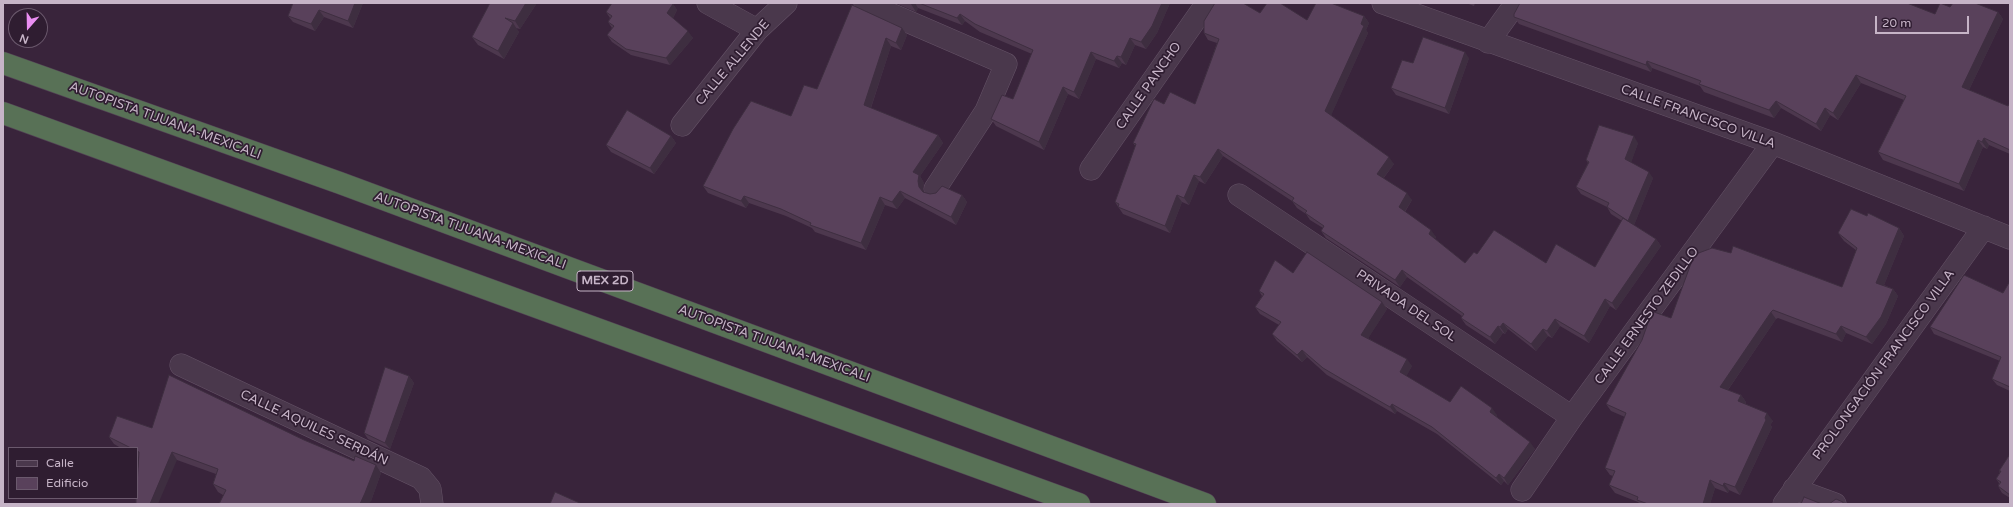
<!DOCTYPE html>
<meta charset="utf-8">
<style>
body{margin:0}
#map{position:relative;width:2013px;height:507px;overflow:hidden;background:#39243b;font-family:"Varela Round",sans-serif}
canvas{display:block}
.frame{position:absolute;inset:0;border:4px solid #c6b4c7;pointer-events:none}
.legend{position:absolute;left:8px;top:447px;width:130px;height:52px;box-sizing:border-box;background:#2f1d31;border:1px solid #6b596d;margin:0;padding:5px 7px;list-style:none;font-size:12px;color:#c6b4c7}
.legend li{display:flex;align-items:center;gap:8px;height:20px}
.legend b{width:20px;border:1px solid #6b596d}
.north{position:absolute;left:8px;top:8px;width:40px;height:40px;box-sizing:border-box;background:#2f1d31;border:1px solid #6b596d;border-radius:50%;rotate:200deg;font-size:11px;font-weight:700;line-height:16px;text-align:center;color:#c6b4c7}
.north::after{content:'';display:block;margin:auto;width:14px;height:18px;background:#ea8ef2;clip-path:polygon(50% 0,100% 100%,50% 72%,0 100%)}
.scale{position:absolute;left:1875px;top:16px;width:94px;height:18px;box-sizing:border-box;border:2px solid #c6b4c7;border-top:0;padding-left:5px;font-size:12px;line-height:14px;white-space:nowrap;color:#c6b4c7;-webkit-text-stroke:3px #2f1d31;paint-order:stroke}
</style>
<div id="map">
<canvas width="2013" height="507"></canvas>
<div class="frame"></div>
<ul class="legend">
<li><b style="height:5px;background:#4a384c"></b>Calle</li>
<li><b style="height:11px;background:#59415b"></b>Edificio</li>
</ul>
<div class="north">N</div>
<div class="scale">20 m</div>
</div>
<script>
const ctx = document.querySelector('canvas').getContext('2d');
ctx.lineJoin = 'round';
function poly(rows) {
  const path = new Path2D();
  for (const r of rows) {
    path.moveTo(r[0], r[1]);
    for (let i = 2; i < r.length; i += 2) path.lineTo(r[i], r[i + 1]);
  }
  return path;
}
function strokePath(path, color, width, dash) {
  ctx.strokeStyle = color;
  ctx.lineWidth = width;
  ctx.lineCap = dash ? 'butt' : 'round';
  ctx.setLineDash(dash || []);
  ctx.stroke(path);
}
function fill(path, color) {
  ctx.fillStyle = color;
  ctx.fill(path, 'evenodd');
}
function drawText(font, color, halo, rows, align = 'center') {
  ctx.font = font + ' "Varela Round",sans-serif';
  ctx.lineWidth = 3.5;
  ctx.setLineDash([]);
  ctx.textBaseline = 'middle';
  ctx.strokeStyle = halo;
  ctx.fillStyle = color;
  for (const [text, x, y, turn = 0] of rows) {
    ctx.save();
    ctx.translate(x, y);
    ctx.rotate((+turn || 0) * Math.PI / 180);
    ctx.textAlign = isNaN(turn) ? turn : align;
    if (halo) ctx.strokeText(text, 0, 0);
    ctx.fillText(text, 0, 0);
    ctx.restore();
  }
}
const minor = poly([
 [708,3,757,30],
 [865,3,1006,64,986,111,935,189],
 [1383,3,1773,143,2010,238],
 [1488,42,1516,3],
 [682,125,757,30,786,3],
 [1091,169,1207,3],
 [1239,195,1572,417],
 [181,365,421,478,430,489,432,504],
 [1794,489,1835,504],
 [1522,490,1572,417,1773,143],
 [1784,504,1984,227]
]);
const motorway = poly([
 [3,63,340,183,1205,504],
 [3,113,1079,504]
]);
strokePath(minor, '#655367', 23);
strokePath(motorway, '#524054', 23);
strokePath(minor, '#4a384c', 22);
strokePath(motorway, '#587156', 22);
fill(poly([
 [293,3,363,3,353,28,324,17,315,31,293,22,288,16],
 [490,3,537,3,520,29,516,28,519,32,504,59,478,45,472,37],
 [895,3,1170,3,1157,33,1146,49,1135,45,1126,65,1122,63,1119,68,1096,59,1079,99,1068,94,1044,150,996,126,991,119,1013,99,1032,54,980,32,965,21,962,25,918,8,916,12],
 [1466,3,1475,3,1474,6],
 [673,4,677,10,673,18,693,38,670,65,631,55,612,42,607,35,612,28,608,22,610,18,606,12],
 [1950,7,1998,12,2003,19,1969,90,2008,106,2010,103,2010,154,1989,145,1987,149,1983,147,1964,191,1883,160,1878,152,1904,100,1861,83,1838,120,1830,115,1821,131,1781,108,1774,118,1704,92,1700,86,1652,68,1651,72,1519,24,1514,17,1935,14],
 [1260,13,1307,20,1364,16,1369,23,1366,30,1368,33,1331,115,1394,164,1383,179,1412,200,1405,212,1436,237,1435,239,1465,263,1477,254,1546,263,1595,267,1622,221,1611,214,1607,207,1581,194,1576,187,1588,163,1586,160,1638,143,1631,162,1653,178,1634,225,1656,239,1661,246,1616,310,1610,306,1589,343,1560,326,1552,338,1548,336,1536,351,1508,329,1505,334,1503,333,1495,344,1466,325,1461,318,1462,316,1407,277,1400,287,1326,238,1321,231,1323,228,1310,220,1306,214,1297,208,1292,201,1223,156,1205,184,1199,181,1189,205,1182,202,1170,233,1123,214,1115,202,1136,147,1133,143,1164,104,1195,104,1217,43,1208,40,1204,33],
 [902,28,907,35,901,50,891,46,871,108,938,135,943,143,920,176,924,183,923,188,923,192,930,194,962,195,967,202,956,225,905,198,897,209,885,205,866,250,815,232,812,228,786,216,749,203,746,208,708,193,703,186,791,116,817,89],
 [1469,58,1449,114,1396,95,1391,88],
 [671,136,676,143,654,174,611,152,606,145],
 [1899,228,1904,236,1884,285,1893,289,1898,296,1886,324,1872,344,1846,333,1842,342,1778,318,1776,319,1728,390,1741,395,1746,402,1746,404,1773,421,1770,425,1772,427,1740,495,1729,490,1728,493,1715,488,1710,504,1640,504,1638,502,1615,493,1609,485,1613,476,1610,475,1605,468,1625,417,1611,411,1606,404,1671,318,1842,287,1857,251,1844,241,1838,233],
 [1293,273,1382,302,1387,309,1368,338,1412,366,1406,376,1450,402,1497,415,1496,417,1535,449,1508,485,1504,481,1501,485,1437,434,1397,411,1395,414,1355,391,1327,375,1307,357,1302,362,1277,341,1272,334,1279,325,1260,314,1255,307,1262,296,1259,291],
 [2010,281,2010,391,1997,385,1992,379,2000,361,1934,334,1930,327,2003,293],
 [409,376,414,383,390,449,368,439,364,433],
 [152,428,304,440,354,461,376,465,381,473,371,501,223,495,218,492,213,484,216,474,177,460,139,457,137,456,137,448,121,448,114,444,109,437],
 [2010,454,2010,498,2002,493,1998,486,1999,483,1996,479,2000,472,1999,471]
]), '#4d384e');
fill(poly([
 [355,3,363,3,353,28,348,21],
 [526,3,537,3,520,29,515,21],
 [912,3,915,3,918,8,916,12,911,4],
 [1162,3,1170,3,1157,33,1146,49,1141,42],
 [673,4,677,10,672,20,667,13],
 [319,10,324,17,315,31,311,24],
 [1998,12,2003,19,1967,94,1962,87],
 [960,14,965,21,962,25,957,18],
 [1364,16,1369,23,1366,30,1368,33,1330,118,1325,111],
 [513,23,519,32,504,59,498,51],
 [902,28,907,35,901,50,896,43],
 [688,31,693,38,670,65,666,58],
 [886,38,891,46,869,113,864,105],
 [1130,38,1135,45,1126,65,1121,57],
 [1091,52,1096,59,1079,99,1074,92],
 [1465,52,1469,58,1449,114,1445,108],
 [1117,56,1122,63,1119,68,1114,61],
 [1647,61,1652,68,1651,72,1646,65],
 [1856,75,1861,83,1838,120,1833,113],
 [1063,87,1068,94,1044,150,1039,142],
 [1776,101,1781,108,1774,118,1769,110],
 [1825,108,1830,115,1821,131,1816,124],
 [938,135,943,143,920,176,924,183,923,188,924,194,919,187,913,172],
 [671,136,676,143,654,174,650,168],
 [1634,136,1638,143,1630,166,1625,159],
 [1984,138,1989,145,1987,149,1982,142],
 [1978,140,1983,147,1964,191,1959,184],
 [1218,149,1223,156,1205,184,1200,177],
 [1389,157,1394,164,1381,181,1377,174],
 [1649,172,1653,178,1633,228,1628,221],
 [1194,175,1199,181,1189,205,1184,198],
 [900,191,905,198,897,209,892,202],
 [1407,193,1412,200,1403,214,1399,207],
 [962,195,967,202,956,225,951,217],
 [1177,195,1182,202,1170,233,1165,226],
 [744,196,749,203,746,208,741,201],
 [880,197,885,205,866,250,861,243],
 [1899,228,1904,236,1882,290,1876,283],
 [1431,230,1436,237,1433,241,1429,234],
 [1656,239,1661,246,1616,310,1612,303],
 [1402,270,1407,277,1400,287,1395,280],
 [1893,289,1898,296,1886,324,1872,344,1866,337],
 [1605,299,1610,306,1589,343,1584,336],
 [1382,302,1387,309,1366,342,1361,335],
 [1771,312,1776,319,1725,394,1720,387],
 [1555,319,1560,326,1552,338,1547,331],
 [1503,323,1508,329,1505,334,1500,327],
 [1498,326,1503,333,1495,344,1490,337],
 [1841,326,1846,333,1842,342,1836,334],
 [1543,329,1548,336,1536,351,1531,344],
 [1302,350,1307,357,1302,362,1297,355],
 [1407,359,1412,366,1405,379,1400,372],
 [409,376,414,383,390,449,385,443],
 [1741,395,1746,402,1744,409,1738,401],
 [1392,404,1397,411,1395,414,1390,407],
 [1492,408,1497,415,1495,419,1490,412],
 [1767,413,1773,421,1770,425,1772,427,1740,495,1735,487],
 [1530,442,1535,449,1508,485,1504,478],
 [172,452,177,460,158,504,150,504],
 [376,465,381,473,371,501,369,504,360,504],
 [1499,474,1504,481,1501,485,1496,478],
 [1710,480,1715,488,1710,504,1703,504],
 [1724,483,1729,490,1728,493,1723,486]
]), '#3e2e40');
const building = poly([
 [293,3,355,3,348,21,319,10,311,24,288,16,293,3],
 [490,3,526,3,515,21,505,18,513,23,498,51,472,37,490,3],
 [612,3,671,3,673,4,667,13,688,31,666,58,626,49,607,35,614,26,608,22,612,16,606,12,612,3],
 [919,3,1162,3,1152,26,1141,42,1130,38,1121,57,1117,56,1114,61,1091,52,1074,92,1063,87,1039,142,991,119,1002,95,1013,99,1033,50,975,24,960,14,957,18,919,3],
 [1215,3,1243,3,1260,13,1267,3,1280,3,1307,20,1316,3,1331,3,1364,16,1361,24,1364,26,1325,111,1389,157,1377,174,1407,193,1399,207,1431,230,1429,234,1465,263,1474,252,1477,254,1494,230,1546,263,1556,244,1595,267,1623,218,1656,239,1612,303,1605,299,1584,336,1555,319,1547,331,1543,329,1531,344,1503,323,1500,327,1498,326,1490,337,1461,318,1464,314,1402,270,1395,280,1321,231,1324,226,1305,213,1307,211,1292,201,1294,198,1218,149,1200,177,1194,175,1184,198,1177,195,1165,226,1118,207,1119,204,1115,202,1136,144,1133,143,1154,99,1164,104,1170,92,1195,104,1219,39,1204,33,1204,21,1215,3],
 [1520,3,1907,3,1935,14,1940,3,1950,7,1953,3,1975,3,1998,12,1962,87,2008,106,2010,103,2010,150,1984,138,1982,142,1978,140,1959,184,1878,152,1906,96,1856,75,1833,113,1825,108,1816,124,1776,101,1769,110,1699,84,1701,81,1647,61,1646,65,1514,17,1514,14,1520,3],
 [852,5,902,28,896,43,886,38,864,105,938,135,913,172,919,175,918,181,919,187,923,192,930,194,936,193,942,186,962,195,951,217,900,191,892,202,880,197,861,243,810,225,811,223,781,209,744,196,741,201,703,186,733,129,751,101,791,116,804,85,817,89,852,5],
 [1423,37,1465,52,1445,108,1391,88,1402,60,1413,63,1423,37],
 [627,110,671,136,650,168,606,145,627,110],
 [1599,125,1634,136,1625,159,1649,172,1628,221,1607,207,1609,203,1576,187,1589,162,1586,160,1599,125],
 [1851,209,1867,216,1868,213,1899,228,1876,283,1893,289,1881,317,1866,337,1841,326,1836,334,1773,310,1771,312,1720,387,1741,395,1738,401,1767,413,1765,418,1766,420,1735,487,1724,483,1723,486,1710,480,1703,504,1648,504,1637,500,1638,497,1609,485,1615,471,1605,468,1626,413,1606,404,1642,340,1650,317,1654,312,1671,318,1693,258,1696,254,1712,248,1731,253,1733,246,1842,287,1857,248,1838,233,1851,209],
 [1307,252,1382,302,1361,335,1407,359,1400,372,1450,402,1461,386,1492,408,1490,412,1530,442,1504,478,1499,474,1496,478,1432,427,1392,404,1390,407,1350,384,1323,368,1302,350,1297,355,1272,334,1281,322,1255,307,1264,294,1259,291,1275,260,1293,273,1307,252],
 [1964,275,2003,293,2010,281,2010,387,1992,379,2001,357,1930,327,1964,275],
 [385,367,409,376,385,443,364,433,385,367],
 [169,375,304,440,354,461,355,456,376,465,365,493,360,504,219,504,226,490,213,484,218,469,172,452,150,504,136,504,136,498,137,498,137,485,139,452,137,451,137,448,131,448,109,437,117,416,152,428,169,375],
 [2010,454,2010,495,1998,486,2001,482,1996,479,2001,471,1999,471,2010,454],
 [555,492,582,504,550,504,555,492],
 [1804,497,1822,504,1829,504,1836,499,1843,502,1843,504,1801,504,1804,497]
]);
fill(building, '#59415b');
strokePath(building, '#3e2e40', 1);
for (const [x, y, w] of [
 [605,281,56]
]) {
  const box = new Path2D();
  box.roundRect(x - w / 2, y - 10, w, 20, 3);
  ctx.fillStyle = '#2f1d31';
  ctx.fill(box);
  strokePath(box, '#c6b4c7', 1);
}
drawText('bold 12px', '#c6b4c7', null, [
 ["MEX 2D",605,281]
]);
drawText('13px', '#c6b4c7', '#2f1d31', [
 ["CALLE ALLENDE",733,63,-50],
 ["CALLE PANCHO",1149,86,-55],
 ["CALLE FRANCISCO VILLA",1698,117,20],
 ["AUTOPISTA TIJUANA-MEXICALI",165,121,20],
 ["AUTOPISTA TIJUANA-MEXICALI",470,231,20],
 ["PRIVADA DEL SOL",1406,306,34],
 ["CALLE ERNESTO ZEDILLO",1647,316,-54],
 ["AUTOPISTA TIJUANA-MEXICALI",774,344,20],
 ["PROLONGACIÓN FRANCISCO VILLA",1884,365,-54],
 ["CALLE AQUILES SERDÁN",314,428,25]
]);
</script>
